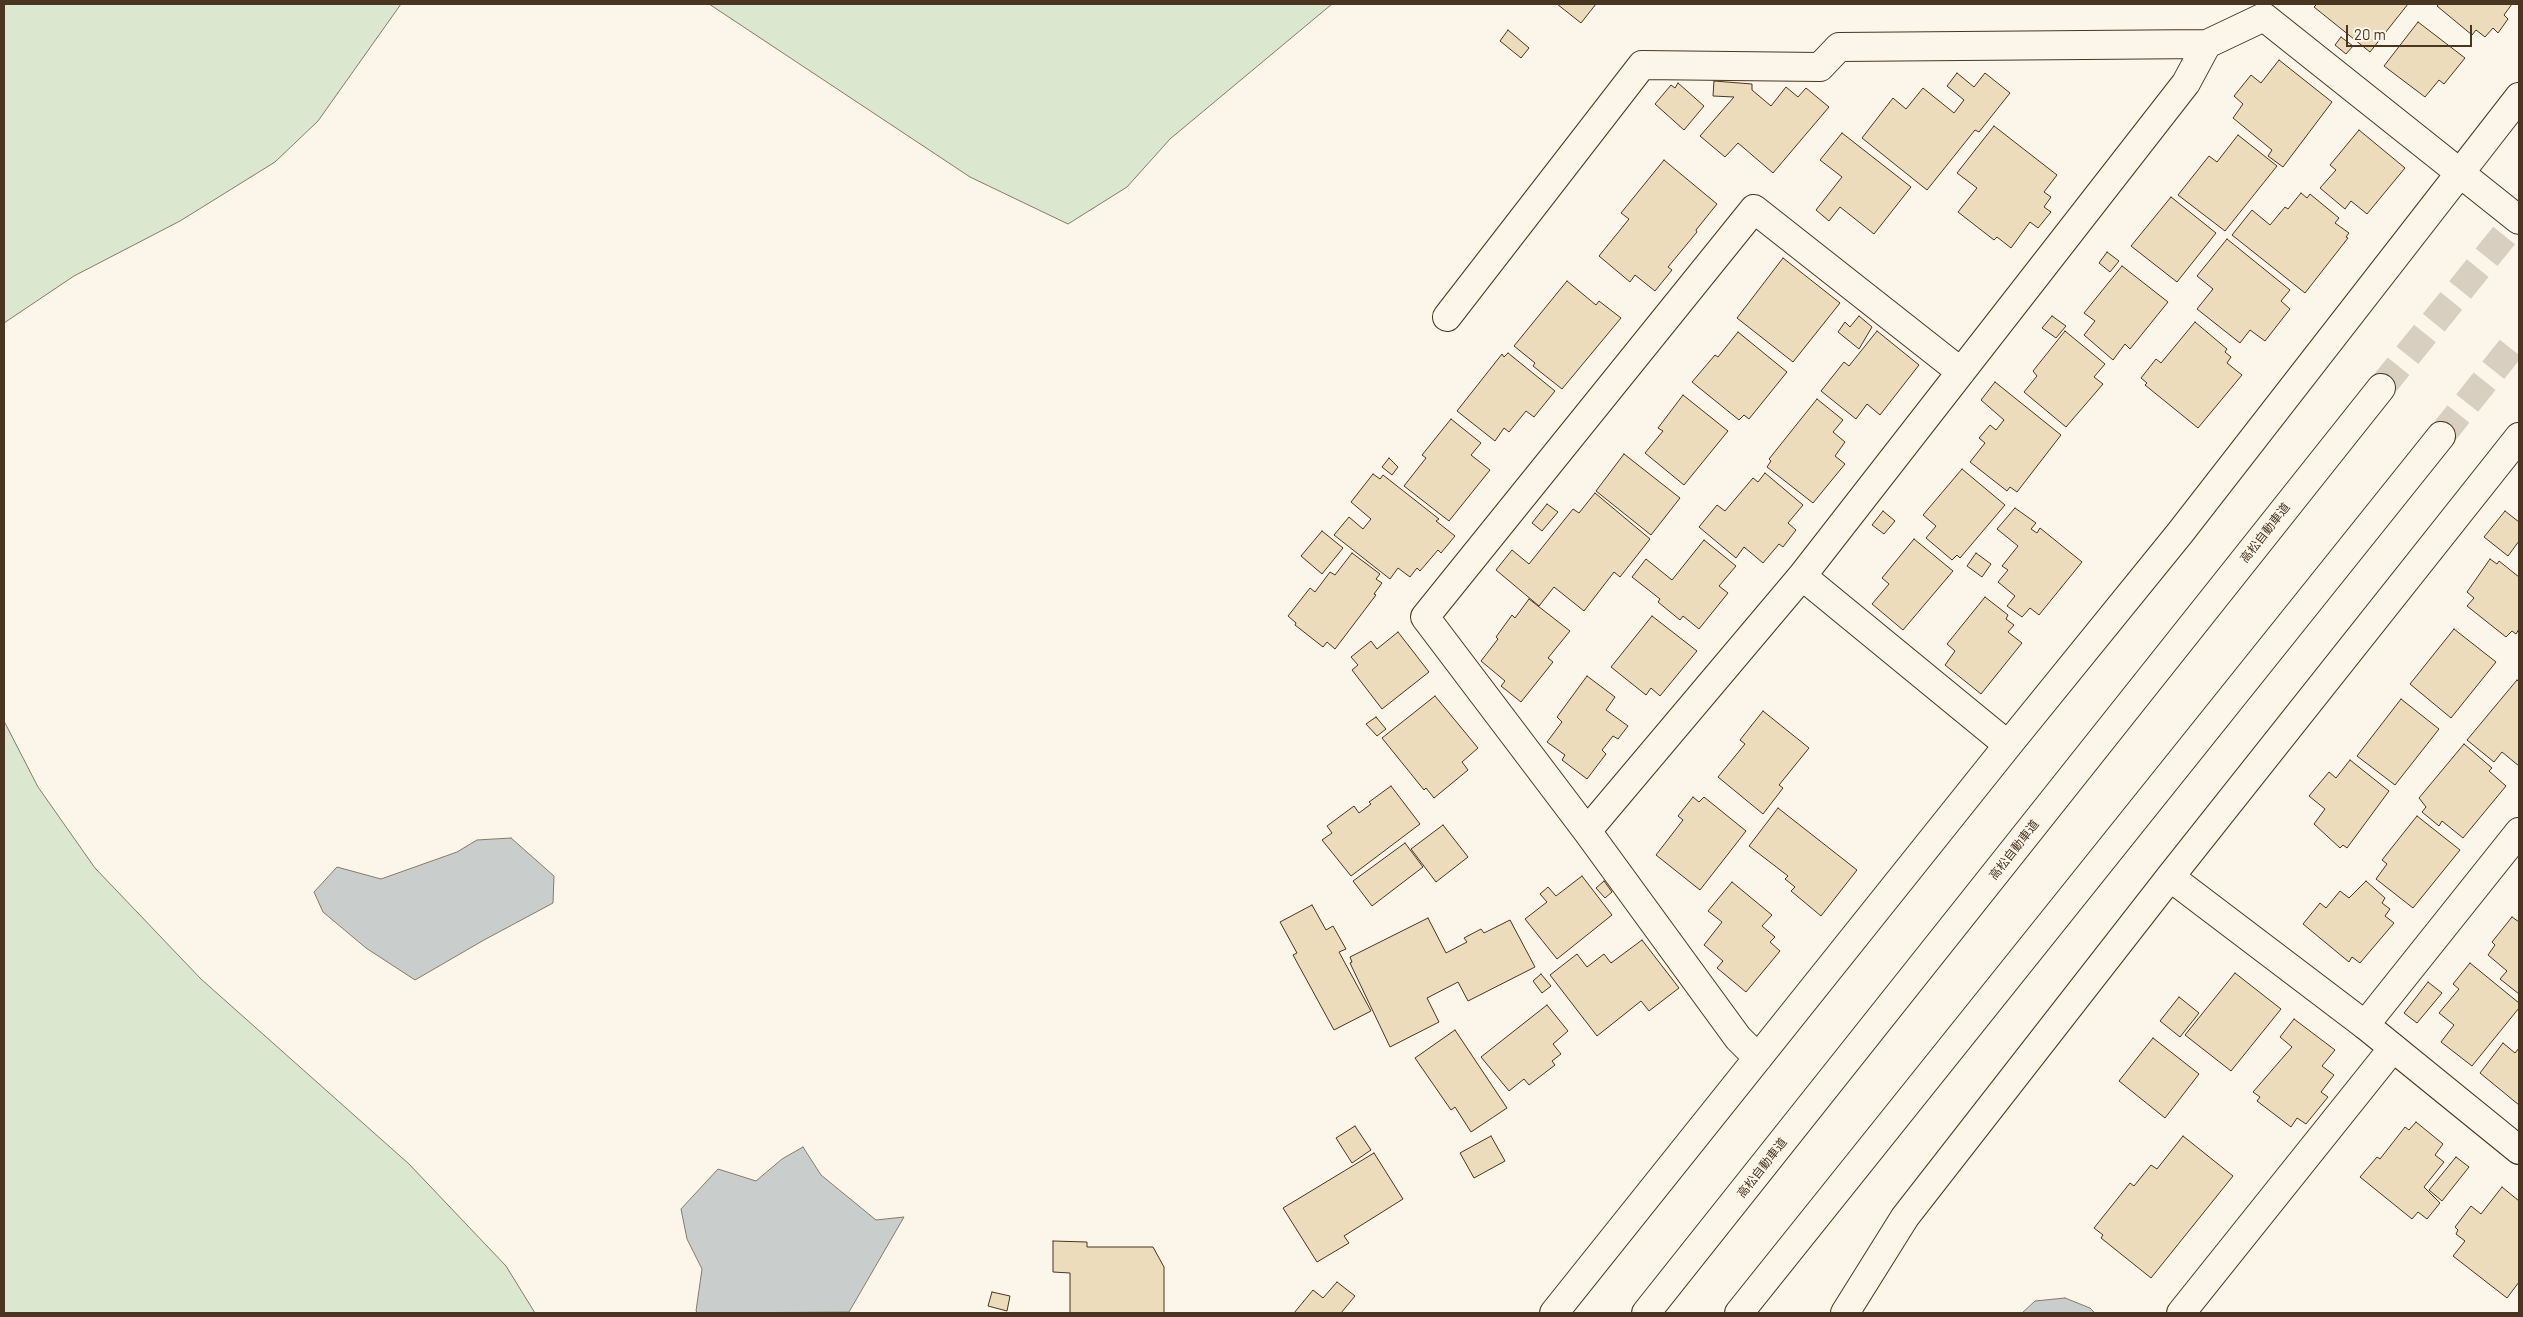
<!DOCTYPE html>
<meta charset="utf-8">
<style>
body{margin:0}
#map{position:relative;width:2523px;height:1317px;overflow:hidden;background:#fbf6e9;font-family:Barlow,sans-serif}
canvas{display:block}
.frame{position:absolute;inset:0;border:5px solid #4a3520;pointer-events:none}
.scale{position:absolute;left:2346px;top:25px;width:126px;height:22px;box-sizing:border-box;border:2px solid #4a3520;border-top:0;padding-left:6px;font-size:15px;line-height:18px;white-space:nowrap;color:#4a3520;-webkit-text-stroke:4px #fbf6e9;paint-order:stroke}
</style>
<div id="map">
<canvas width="2523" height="1317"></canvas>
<div class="frame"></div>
<div class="scale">20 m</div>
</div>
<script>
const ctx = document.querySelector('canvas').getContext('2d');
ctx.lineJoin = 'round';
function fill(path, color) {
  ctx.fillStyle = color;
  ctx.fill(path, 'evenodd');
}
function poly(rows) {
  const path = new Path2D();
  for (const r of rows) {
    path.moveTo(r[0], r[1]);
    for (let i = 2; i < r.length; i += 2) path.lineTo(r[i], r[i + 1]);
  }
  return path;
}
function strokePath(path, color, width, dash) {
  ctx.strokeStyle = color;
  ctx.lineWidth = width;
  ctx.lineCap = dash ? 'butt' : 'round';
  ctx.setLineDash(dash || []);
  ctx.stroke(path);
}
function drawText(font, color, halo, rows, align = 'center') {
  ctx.font = font + ' Barlow,"Noto Sans JP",sans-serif';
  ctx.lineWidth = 4;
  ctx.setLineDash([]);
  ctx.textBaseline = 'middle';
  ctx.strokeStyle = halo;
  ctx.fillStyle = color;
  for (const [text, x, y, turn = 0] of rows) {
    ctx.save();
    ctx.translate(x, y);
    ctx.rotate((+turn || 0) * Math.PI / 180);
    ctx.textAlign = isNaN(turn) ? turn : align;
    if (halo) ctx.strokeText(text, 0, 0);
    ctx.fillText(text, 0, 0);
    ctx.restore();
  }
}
const green = poly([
 [4,4,401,4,318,121,275,162,180,221,74,276,4,323,4,4],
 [709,4,1332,4,1170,139,1127,187,1068,224,970,177,709,4],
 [4,721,38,787,95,868,201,979,409,1164,506,1266,535,1313,4,1313,4,721]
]);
fill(green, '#dce7d0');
strokePath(green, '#887966', 1);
const water = poly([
 [511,838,554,876,553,903,484,940,415,980,366,948,323,912,314,892,337,867,381,879,457,852,477,840,511,838],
 [803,1147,821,1175,876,1220,904,1217,849,1312,698,1313,696,1311,702,1269,687,1239,681,1209,718,1169,756,1181,782,1159,803,1147],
 [2065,1298,2090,1308,2095,1313,2022,1313,2035,1301,2065,1298]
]);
fill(water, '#c9cecd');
strokePath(water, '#887966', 1);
const building = poly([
 [1557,4,1596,4,1581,23,1557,4],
 [2317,4,2408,4,2370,52,2314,7,2317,4],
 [2439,4,2512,4,2504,15,2508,19,2498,33,2493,28,2485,37,2476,30,2472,35,2437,6,2439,4],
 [2418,22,2465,58,2444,84,2439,80,2425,97,2384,66,2418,22],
 [1508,30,1529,48,1521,58,1500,41,1508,30],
 [2341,37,2353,46,2346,54,2335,45,2341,37],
 [2279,60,2332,102,2283,167,2268,156,2272,150,2233,118,2243,104,2234,96,2251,75,2261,83,2279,60],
 [1957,73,1974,87,1985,73,2010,93,1979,132,1975,130,1927,190,1862,138,1893,98,1906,109,1923,88,1954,113,1964,100,1947,86,1957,73],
 [1714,81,1752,84,1752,90,1771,106,1786,87,1798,97,1806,88,1829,107,1773,173,1738,143,1725,157,1700,136,1734,97,1713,96,1714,81],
 [1678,83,1704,106,1684,130,1655,104,1671,85,1675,88,1678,83],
 [1994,126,2057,175,2044,192,2051,197,2044,207,2051,212,2038,228,2030,222,2011,248,1997,237,1994,240,1958,212,1977,188,1957,173,1994,126],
 [2359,130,2405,168,2367,214,2351,201,2345,209,2320,188,2336,170,2330,165,2359,130],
 [1842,133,1911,187,1874,234,1840,207,1829,221,1816,210,1842,177,1820,160,1842,133],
 [2238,135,2277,166,2225,231,2178,195,2209,156,2217,162,2238,135],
 [1664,160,1717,204,1696,230,1697,232,1668,267,1672,270,1655,291,1635,275,1630,282,1599,256,1629,219,1621,213,1664,160],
 [2301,193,2307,198,2310,194,2339,218,2335,223,2349,233,2346,237,2348,238,2305,293,2232,235,2252,210,2270,225,2285,207,2288,209,2301,193],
 [2171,197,2216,233,2177,282,2131,246,2171,197],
 [2227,239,2290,290,2281,301,2290,309,2265,341,2250,330,2240,343,2197,309,2213,289,2197,276,2227,239],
 [2107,252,2119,261,2110,272,2099,263,2107,252],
 [1783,258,1840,303,1793,362,1737,318,1783,258],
 [2122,266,2168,302,2130,349,2125,344,2113,360,2084,335,2095,321,2084,313,2122,266],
 [1567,281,1596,305,1599,301,1621,318,1562,389,1533,366,1535,363,1514,346,1567,281],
 [1859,316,1872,327,1859,349,1838,332,1845,322,1850,327,1859,316],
 [2052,316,2066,326,2056,338,2042,328,2052,316],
 [2195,322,2227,349,2225,352,2231,357,2227,363,2242,375,2198,428,2145,385,2147,383,2141,378,2156,359,2161,363,2195,322],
 [1877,331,1919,365,1880,415,1867,404,1856,419,1821,391,1844,362,1849,366,1877,331],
 [2065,331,2105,364,2094,377,2103,384,2066,427,2024,392,2037,376,2033,371,2065,331],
 [1738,332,1787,372,1749,419,1744,415,1739,420,1692,382,1715,355,1718,357,1738,332],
 [1508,353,1555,391,1534,417,1526,411,1509,432,1504,428,1495,441,1457,411,1502,354,1504,357,1508,353],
 [1995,382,2061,435,2017,492,2010,487,2007,491,1970,462,1985,443,1979,438,1990,425,1996,430,2004,420,1981,400,1995,382],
 [1683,395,1728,431,1684,485,1645,453,1663,431,1658,428,1683,395],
 [1817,399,1843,420,1833,432,1845,442,1835,456,1845,464,1813,503,1767,467,1771,461,1769,459,1817,399],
 [1451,419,1481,443,1471,455,1490,470,1449,521,1404,486,1426,458,1422,455,1451,419],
 [1624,454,1680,498,1651,535,1596,491,1624,454],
 [1389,458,1398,467,1392,475,1382,467,1389,458],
 [1962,469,2005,505,1960,558,1957,555,1952,560,1926,538,1936,526,1923,515,1962,469],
 [1765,473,1803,505,1788,523,1796,530,1783,547,1779,544,1763,563,1744,547,1736,558,1699,527,1717,505,1725,511,1753,478,1758,482,1765,473],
 [1373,474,1380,479,1383,475,1439,519,1436,521,1455,536,1441,553,1438,550,1420,571,1417,568,1410,577,1398,568,1390,579,1334,535,1349,517,1363,529,1371,519,1351,502,1373,474],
 [1595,493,1650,539,1620,577,1614,572,1584,611,1554,587,1539,606,1496,570,1512,550,1529,564,1573,509,1579,513,1595,493],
 [1547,504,1558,512,1542,531,1532,523,1547,504],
 [2015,508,2036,523,2031,529,2037,533,2040,528,2082,562,2039,615,2030,608,2022,617,2007,606,2015,596,1998,582,2008,570,2002,566,2018,546,1997,529,2015,508],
 [1883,511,1895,521,1884,534,1872,525,1883,511],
 [2505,511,2519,522,2519,541,2508,556,2484,537,2505,511],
 [1322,531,1343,548,1322,574,1301,556,1322,531],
 [1914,539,1953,571,1903,630,1872,604,1889,584,1882,578,1914,539],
 [1704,540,1736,566,1719,586,1728,593,1699,629,1683,616,1680,620,1658,602,1660,599,1632,577,1646,559,1672,580,1704,540],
 [1352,553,1380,574,1376,579,1382,583,1374,594,1376,595,1335,649,1327,642,1323,647,1295,625,1296,623,1288,616,1310,588,1315,592,1330,572,1335,575,1352,553],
 [1976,553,1991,564,1982,577,1967,566,1976,553],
 [2490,559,2497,564,2499,561,2519,577,2519,629,2516,634,2512,631,2506,637,2467,606,2474,598,2467,592,2490,559],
 [1985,597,2008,615,2006,619,2014,625,2008,632,2022,643,1981,694,1945,665,1955,651,1947,644,1985,597],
 [1529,599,1570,631,1548,658,1553,662,1521,702,1501,686,1505,681,1481,661,1498,639,1496,637,1512,615,1515,618,1529,599],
 [1652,616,1697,651,1660,696,1651,688,1646,695,1611,667,1652,616],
 [2454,629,2496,662,2451,718,2410,684,2454,629],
 [1398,632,1429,672,1382,709,1352,670,1358,665,1351,657,1371,641,1377,649,1398,632],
 [1587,676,1615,697,1606,710,1628,726,1618,739,1613,736,1602,750,1606,754,1587,779,1562,760,1565,755,1547,742,1562,722,1557,717,1587,676],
 [2517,680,2519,682,2519,766,2502,752,2494,762,2467,740,2517,680],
 [1435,696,1478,748,1462,762,1468,770,1434,798,1426,788,1424,790,1382,738,1435,696],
 [2401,699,2439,729,2395,785,2357,756,2401,699],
 [1763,711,1809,748,1779,785,1783,788,1763,814,1718,777,1745,744,1740,740,1763,711],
 [1376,717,1386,729,1377,736,1366,724,1376,717],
 [2464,744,2492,768,2489,771,2506,786,2463,838,2442,821,2439,826,2422,812,2426,807,2419,798,2464,744],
 [2350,760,2389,791,2347,848,2343,845,2340,848,2314,824,2325,809,2309,796,2329,772,2336,778,2350,760],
 [1391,786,1420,824,1351,876,1322,840,1332,833,1327,826,1354,806,1359,813,1371,804,1369,802,1391,786],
 [1693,797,1699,802,1704,797,1746,831,1700,890,1656,855,1683,820,1678,816,1693,797],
 [1778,808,1857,870,1821,916,1791,891,1795,887,1785,879,1788,876,1749,846,1778,808],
 [2417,816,2460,850,2413,908,2376,879,2387,864,2382,860,2417,816],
 [1443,825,1468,857,1436,882,1411,849,1443,825],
 [1405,843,1423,867,1372,906,1353,881,1405,843],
 [1582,876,1612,915,1557,959,1525,919,1547,902,1540,894,1548,887,1556,896,1582,876],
 [1604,881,1612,892,1605,898,1596,888,1604,881],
 [2366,881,2385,898,2382,903,2390,909,2385,916,2394,923,2360,963,2352,957,2349,962,2303,924,2320,903,2326,908,2340,891,2349,898,2366,881],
 [1732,882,1772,915,1762,926,1775,937,1770,942,1780,951,1746,992,1717,968,1723,961,1704,945,1722,922,1708,911,1732,882],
 [1312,905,1326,930,1333,926,1346,949,1339,952,1371,1011,1334,1030,1293,955,1297,953,1280,922,1312,905],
 [2512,917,2519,922,2519,994,2500,979,2507,971,2488,955,2495,945,2492,942,2512,917],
 [1428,918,1446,953,1467,942,1464,938,1481,929,1484,933,1510,920,1535,967,1468,1001,1458,982,1427,998,1439,1022,1390,1047,1350,963,1352,962,1350,957,1428,918],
 [1642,940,1679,988,1649,1011,1641,1001,1597,1036,1550,975,1577,954,1587,967,1604,954,1611,963,1642,940],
 [2470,963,2519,1003,2519,1008,2472,1066,2441,1042,2454,1025,2439,1013,2459,989,2453,984,2470,963],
 [2235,973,2281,1009,2231,1071,2185,1035,2235,973],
 [1541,974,1551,986,1542,993,1533,981,1541,974],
 [2428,982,2442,993,2417,1023,2404,1013,2428,982],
 [2179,997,2199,1013,2180,1037,2160,1021,2179,997],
 [1547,1005,1568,1031,1553,1044,1561,1054,1552,1061,1555,1065,1529,1085,1524,1079,1509,1091,1481,1057,1547,1005],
 [2294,1019,2335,1050,2322,1066,2334,1075,2321,1092,2328,1097,2306,1124,2297,1118,2291,1127,2257,1101,2260,1097,2253,1092,2292,1047,2280,1037,2294,1019],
 [1455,1030,1507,1108,1471,1132,1455,1107,1451,1110,1415,1058,1455,1030],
 [2153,1038,2199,1074,2165,1118,2119,1081,2153,1038],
 [2503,1043,2515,1053,2519,1048,2519,1105,2480,1073,2503,1043],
 [2416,1122,2443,1144,2435,1155,2444,1162,2424,1187,2440,1203,2427,1219,2418,1212,2412,1219,2360,1177,2377,1157,2380,1159,2405,1127,2409,1130,2416,1122],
 [1355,1126,1371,1150,1352,1163,1336,1138,1355,1126],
 [1491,1136,1505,1161,1474,1178,1460,1153,1491,1136],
 [2183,1136,2233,1176,2151,1278,2101,1238,2103,1235,2094,1228,2130,1183,2134,1186,2151,1165,2157,1169,2183,1136],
 [1374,1153,1403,1199,1344,1236,1349,1243,1317,1262,1283,1208,1374,1153],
 [2456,1157,2469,1167,2442,1201,2429,1190,2456,1157],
 [2502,1187,2519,1201,2519,1282,2507,1298,2453,1256,2465,1241,2456,1234,2458,1230,2455,1227,2471,1206,2481,1214,2502,1187],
 [1053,1241,1087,1242,1087,1247,1153,1247,1164,1267,1164,1313,1070,1313,1070,1273,1053,1272,1053,1241],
 [1337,1282,1355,1296,1341,1313,1294,1313,1313,1290,1323,1298,1337,1282],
 [992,1292,1010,1296,1007,1311,988,1306,992,1292]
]);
fill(building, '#ecdcbc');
strokePath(building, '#4a3520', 1);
strokePath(poly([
 [2381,388,2519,217],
 [2441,436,2519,338]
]), '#d8cfc1', 28, [28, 14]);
const street = poly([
 [1447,317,1642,65,1820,67,1839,47,2207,44],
 [2008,745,1802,576,2186,83,2207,44,2264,17,2519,220],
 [1587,831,1425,617,1754,209,1961,372],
 [2365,1025,2519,832],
 [1758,1058,1738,1038,1587,831,1802,576],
 [1554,1313,2008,745,2180,533,2519,97],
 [2181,1313,2393,1048]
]);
const secondary = poly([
 [2170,877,2365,1025,2519,1150],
 [1845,1313,1905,1217,2170,877,2519,437]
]);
const highway = poly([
 [1646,1313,2381,388],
 [1739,1313,2441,436]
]);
strokePath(street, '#4a3520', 30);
strokePath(secondary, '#4a3520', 30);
strokePath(highway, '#4a3520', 30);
strokePath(street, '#fbf6e9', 28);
strokePath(secondary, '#fbf6e9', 28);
strokePath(highway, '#fbf6e9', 28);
drawText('12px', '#4a3520', '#fbf6e9', [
 ["高松自動車道",2265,533,-52],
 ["高松自動車道",2014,850,-52],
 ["高松自動車道",1762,1168,-52]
]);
</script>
